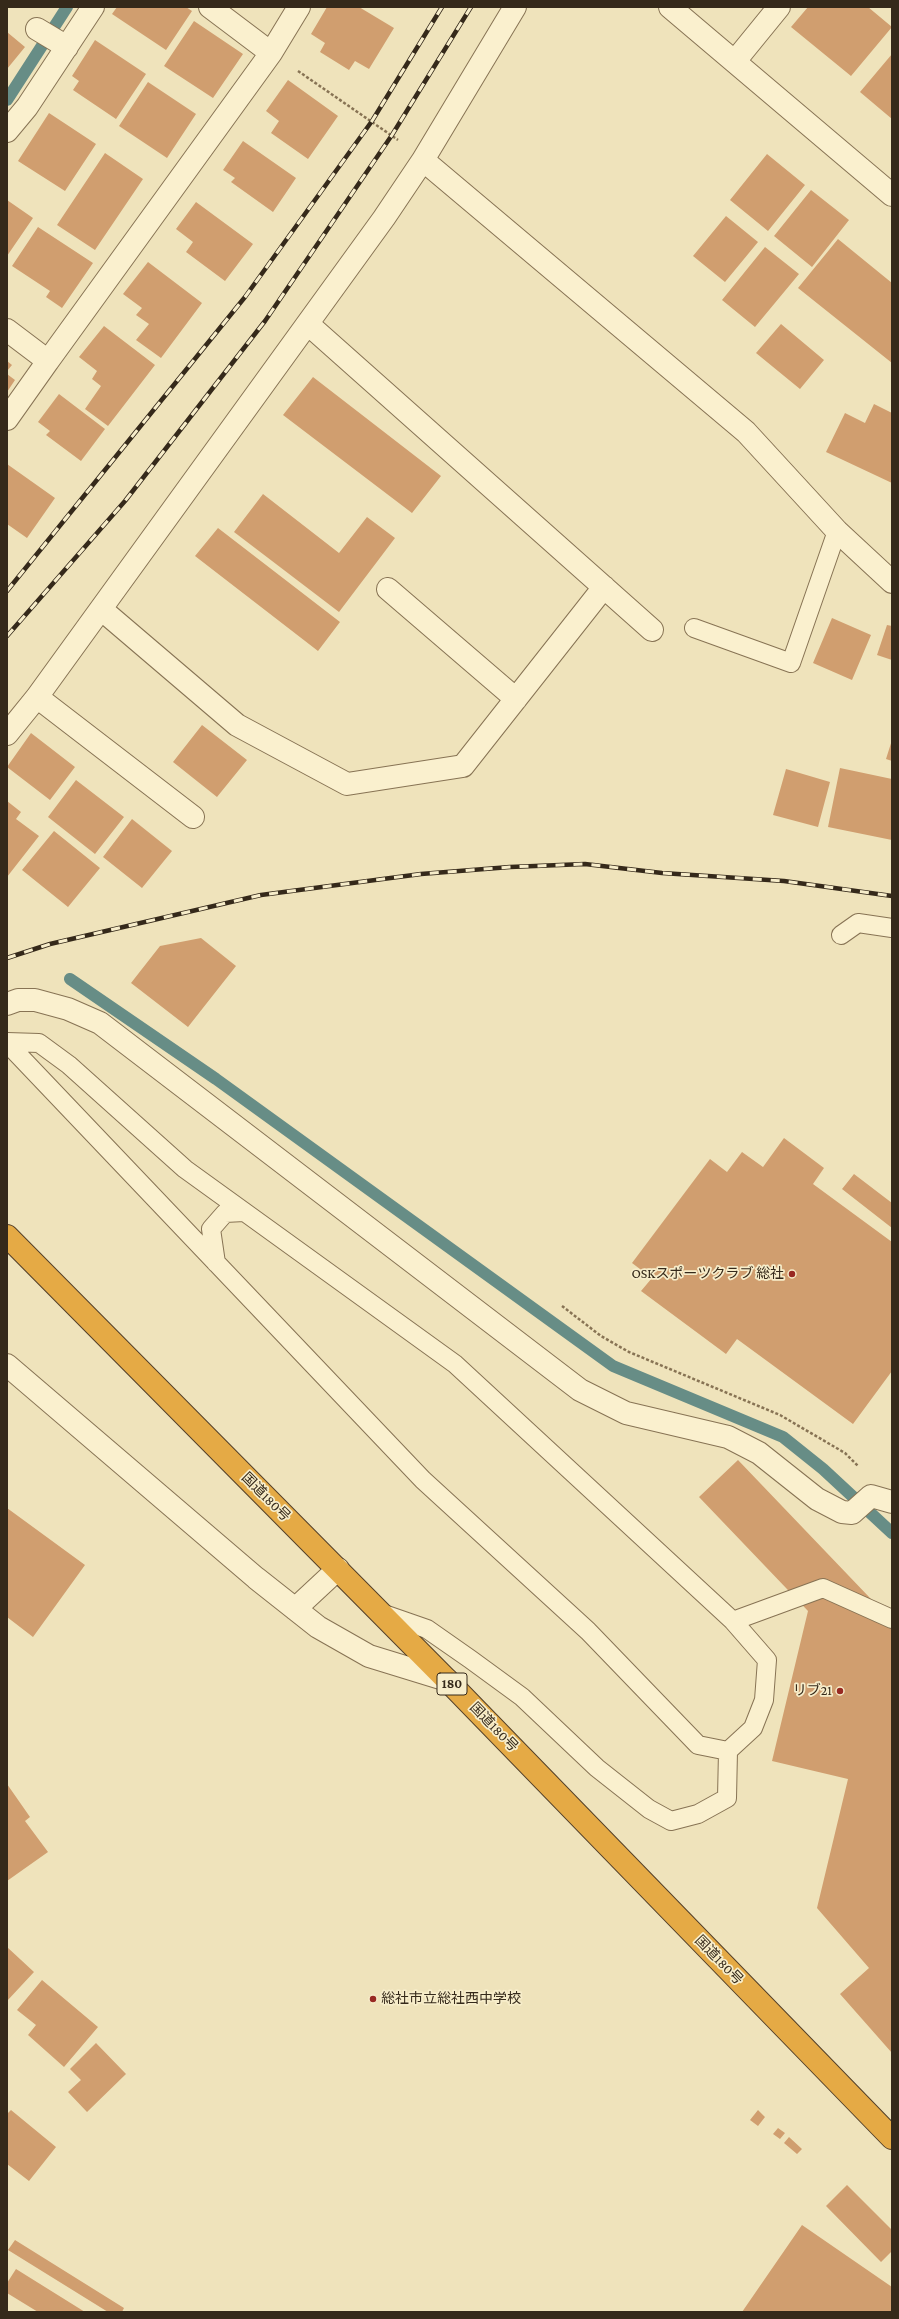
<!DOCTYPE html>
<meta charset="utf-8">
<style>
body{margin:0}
#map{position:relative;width:899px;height:2319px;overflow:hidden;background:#efe3bb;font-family:"Crimson Pro",serif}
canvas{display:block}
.frame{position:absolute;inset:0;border:8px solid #35291a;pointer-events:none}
</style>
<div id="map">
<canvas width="899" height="2319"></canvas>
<div class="frame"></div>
</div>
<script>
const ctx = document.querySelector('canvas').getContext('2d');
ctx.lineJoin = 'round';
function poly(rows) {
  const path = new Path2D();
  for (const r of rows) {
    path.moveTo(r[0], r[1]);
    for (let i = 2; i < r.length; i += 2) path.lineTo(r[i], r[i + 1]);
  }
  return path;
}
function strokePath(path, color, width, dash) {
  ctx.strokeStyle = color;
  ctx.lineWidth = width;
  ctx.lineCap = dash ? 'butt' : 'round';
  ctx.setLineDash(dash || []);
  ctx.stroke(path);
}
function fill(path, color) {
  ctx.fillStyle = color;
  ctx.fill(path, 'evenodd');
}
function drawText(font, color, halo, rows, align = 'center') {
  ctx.font = font + ' "Crimson Pro","Noto Sans JP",serif';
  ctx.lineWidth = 3.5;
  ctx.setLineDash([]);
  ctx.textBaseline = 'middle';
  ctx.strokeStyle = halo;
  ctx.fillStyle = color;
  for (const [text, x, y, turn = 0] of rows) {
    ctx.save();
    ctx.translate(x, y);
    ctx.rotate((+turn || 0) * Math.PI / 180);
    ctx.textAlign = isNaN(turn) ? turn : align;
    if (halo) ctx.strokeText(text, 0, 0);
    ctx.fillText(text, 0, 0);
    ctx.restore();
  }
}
strokePath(poly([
 [7,100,67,7],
 [70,979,216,1079,613,1366,783,1437,823,1469,892,1533]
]), '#678d86', 12);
fill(poly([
 [117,7,186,7,192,11,166,50,112,14],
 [327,7,359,7,394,28,369,69,355,61,349,70,320,52,325,43,311,34],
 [808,7,868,7,892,27,851,76,791,27],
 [194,21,243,54,213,98,164,66],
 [7,32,25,47,7,69],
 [95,40,146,74,116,119,73,90,79,81,72,76],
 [892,54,892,119,860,92],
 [288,80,338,116,308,159,271,133,279,121,266,111],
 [148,82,196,114,167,158,119,126],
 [49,113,96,144,65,191,18,161],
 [243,141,296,178,273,212,231,182,235,178,223,170],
 [105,153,143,179,95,250,57,225],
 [767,154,805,185,768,231,730,200],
 [811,190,849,220,812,267,774,236],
 [7,200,33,218,7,256],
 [196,202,253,244,225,281,186,252,193,242,176,229],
 [726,216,758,242,725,282,693,256],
 [38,227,93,263,62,308,46,297,50,291,12,266],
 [838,239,892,283,892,363,798,288],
 [765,247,799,274,755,327,722,300],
 [148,262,202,303,161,358,136,340,149,324,136,315,142,308,123,294],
 [781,324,824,360,800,389,756,353],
 [104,326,155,365,108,426,85,409,101,386,92,379,97,371,79,357],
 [7,361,12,365,7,371],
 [7,374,15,380,7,392],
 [313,377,441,476,412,513,283,415],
 [59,394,105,429,81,461,46,435,50,431,38,422],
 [874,404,892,413,892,483,826,452,845,413,865,423],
 [7,464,55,498,27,538,7,524],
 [263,494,339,553,367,517,395,538,339,612,234,532],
 [218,528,340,622,318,651,195,556],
 [832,618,871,635,852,680,813,663],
 [887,625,892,626,892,660,877,655],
 [202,725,247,760,217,797,173,762],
 [31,733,75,767,50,800,7,767],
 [892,740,892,761,886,759],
 [840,768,892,779,892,840,828,827],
 [786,769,830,782,818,827,773,815],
 [76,780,124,817,95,854,48,817],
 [7,801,21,812,16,819,39,836,7,877],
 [132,819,172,851,142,888,103,857],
 [54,831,100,868,68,907,22,870],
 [201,938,236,966,188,1027,131,983,160,946],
 [784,1138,824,1168,813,1184,892,1242,892,1371,853,1424,737,1339,726,1354,641,1291,652,1278,632,1263,710,1159,727,1172,742,1152,763,1167],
 [854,1174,892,1203,892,1228,842,1189],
 [738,1460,892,1621,892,2053,840,1994,869,1968,817,1908,848,1779,772,1761,808,1611,699,1497],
 [7,1508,85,1565,33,1637,7,1617],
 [7,1784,30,1817,25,1821,48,1852,7,1881],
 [7,1947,34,1972,7,2001],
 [42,1980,98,2027,64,2067,28,2035,36,2025,17,2010],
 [96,2043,126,2074,87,2112,68,2092,81,2080,70,2069],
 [11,2110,56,2147,29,2181,7,2164,7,2114],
 [758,2110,765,2117,758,2126,750,2120],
 [778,2128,785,2133,780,2139,773,2134],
 [789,2137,802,2149,797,2154,784,2143],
 [847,2185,892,2230,892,2251,881,2262,826,2206],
 [802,2225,892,2287,892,2312,742,2312],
 [15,2240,124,2308,122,2312,108,2312,8,2250],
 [16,2269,85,2312,38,2312,7,2293,7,2283]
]), '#d09e6f');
const lane = poly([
 [694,628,791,663,837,531],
 [841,935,858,923,892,928],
 [7,1042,39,1043,69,1065,185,1169,455,1364,733,1621,767,1660,764,1700,753,1728,728,1751],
 [7,1043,423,1480,588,1631,698,1745,728,1751,727,1798,698,1814,671,1821,649,1809,597,1768,522,1697,470,1659,427,1629,381,1613],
 [216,1263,211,1229,225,1213,244,1212],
 [733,1621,823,1588,892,1619]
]);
const street = poly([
 [670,7,892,195],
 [37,29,67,47],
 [271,53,299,7],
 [735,61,779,7],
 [7,131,27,107,93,7],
 [423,160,746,432,837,531,892,582],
 [308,324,652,630],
 [7,330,48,361,7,419],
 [48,361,271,53,210,7],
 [388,589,516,699],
 [101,609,237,725,347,784,463,766,604,587],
 [37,697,193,817],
 [7,734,37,697,384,218,423,160,515,7],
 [7,1004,18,1000,35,1000,68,1009,100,1023,580,1390,626,1413,728,1437,759,1453,817,1499,842,1512,852,1513,871,1496,892,1502],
 [7,1365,256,1578,318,1627,369,1656,447,1680],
 [295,1609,338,1569]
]);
const highway = poly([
 [7,1236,447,1680,892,2138]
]);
strokePath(lane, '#877354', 20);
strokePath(street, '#877354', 24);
strokePath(highway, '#544029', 24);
strokePath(poly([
 [298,71,398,140],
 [562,1306,601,1336,629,1352,780,1415,845,1453,858,1466]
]), '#877354', 2.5, [3, 2]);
strokePath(lane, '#faf0ce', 18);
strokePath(street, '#faf0ce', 22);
strokePath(highway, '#e5aa45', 22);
const rail = poly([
 [7,591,245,297,372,121,442,7],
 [7,636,125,501,265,321,392,135,471,7],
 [7,958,50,944,261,895,421,874,510,867,585,864,662,873,784,881,892,896]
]);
strokePath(rail, '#35291a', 4.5);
strokePath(rail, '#f7edca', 3, [9]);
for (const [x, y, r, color] of [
 [792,1274,4,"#982922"],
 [840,1691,4,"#982922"],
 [373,1999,4,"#982922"]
]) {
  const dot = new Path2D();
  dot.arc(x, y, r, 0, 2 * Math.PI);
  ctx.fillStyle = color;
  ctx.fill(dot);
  strokePath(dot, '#f7edca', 1.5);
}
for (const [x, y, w] of [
 [452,1684,30]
]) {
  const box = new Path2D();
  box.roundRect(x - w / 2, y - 11, w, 22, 3);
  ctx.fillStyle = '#f7edca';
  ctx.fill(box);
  strokePath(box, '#35291a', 1);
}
drawText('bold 13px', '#35291a', null, [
 ["180",452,1684]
]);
drawText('14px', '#35291a', '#f7edca', [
 ["OSKスポーツクラブ 総社",784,1274],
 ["リブ21",832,1691],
 ["総社市立総社西中学校",381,1999,"left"]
], 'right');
drawText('14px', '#35291a', '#f7edca', [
 ["国道180号",266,1497,45],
 ["国道180号",494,1727,46],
 ["国道180号",719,1960,46]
]);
</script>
